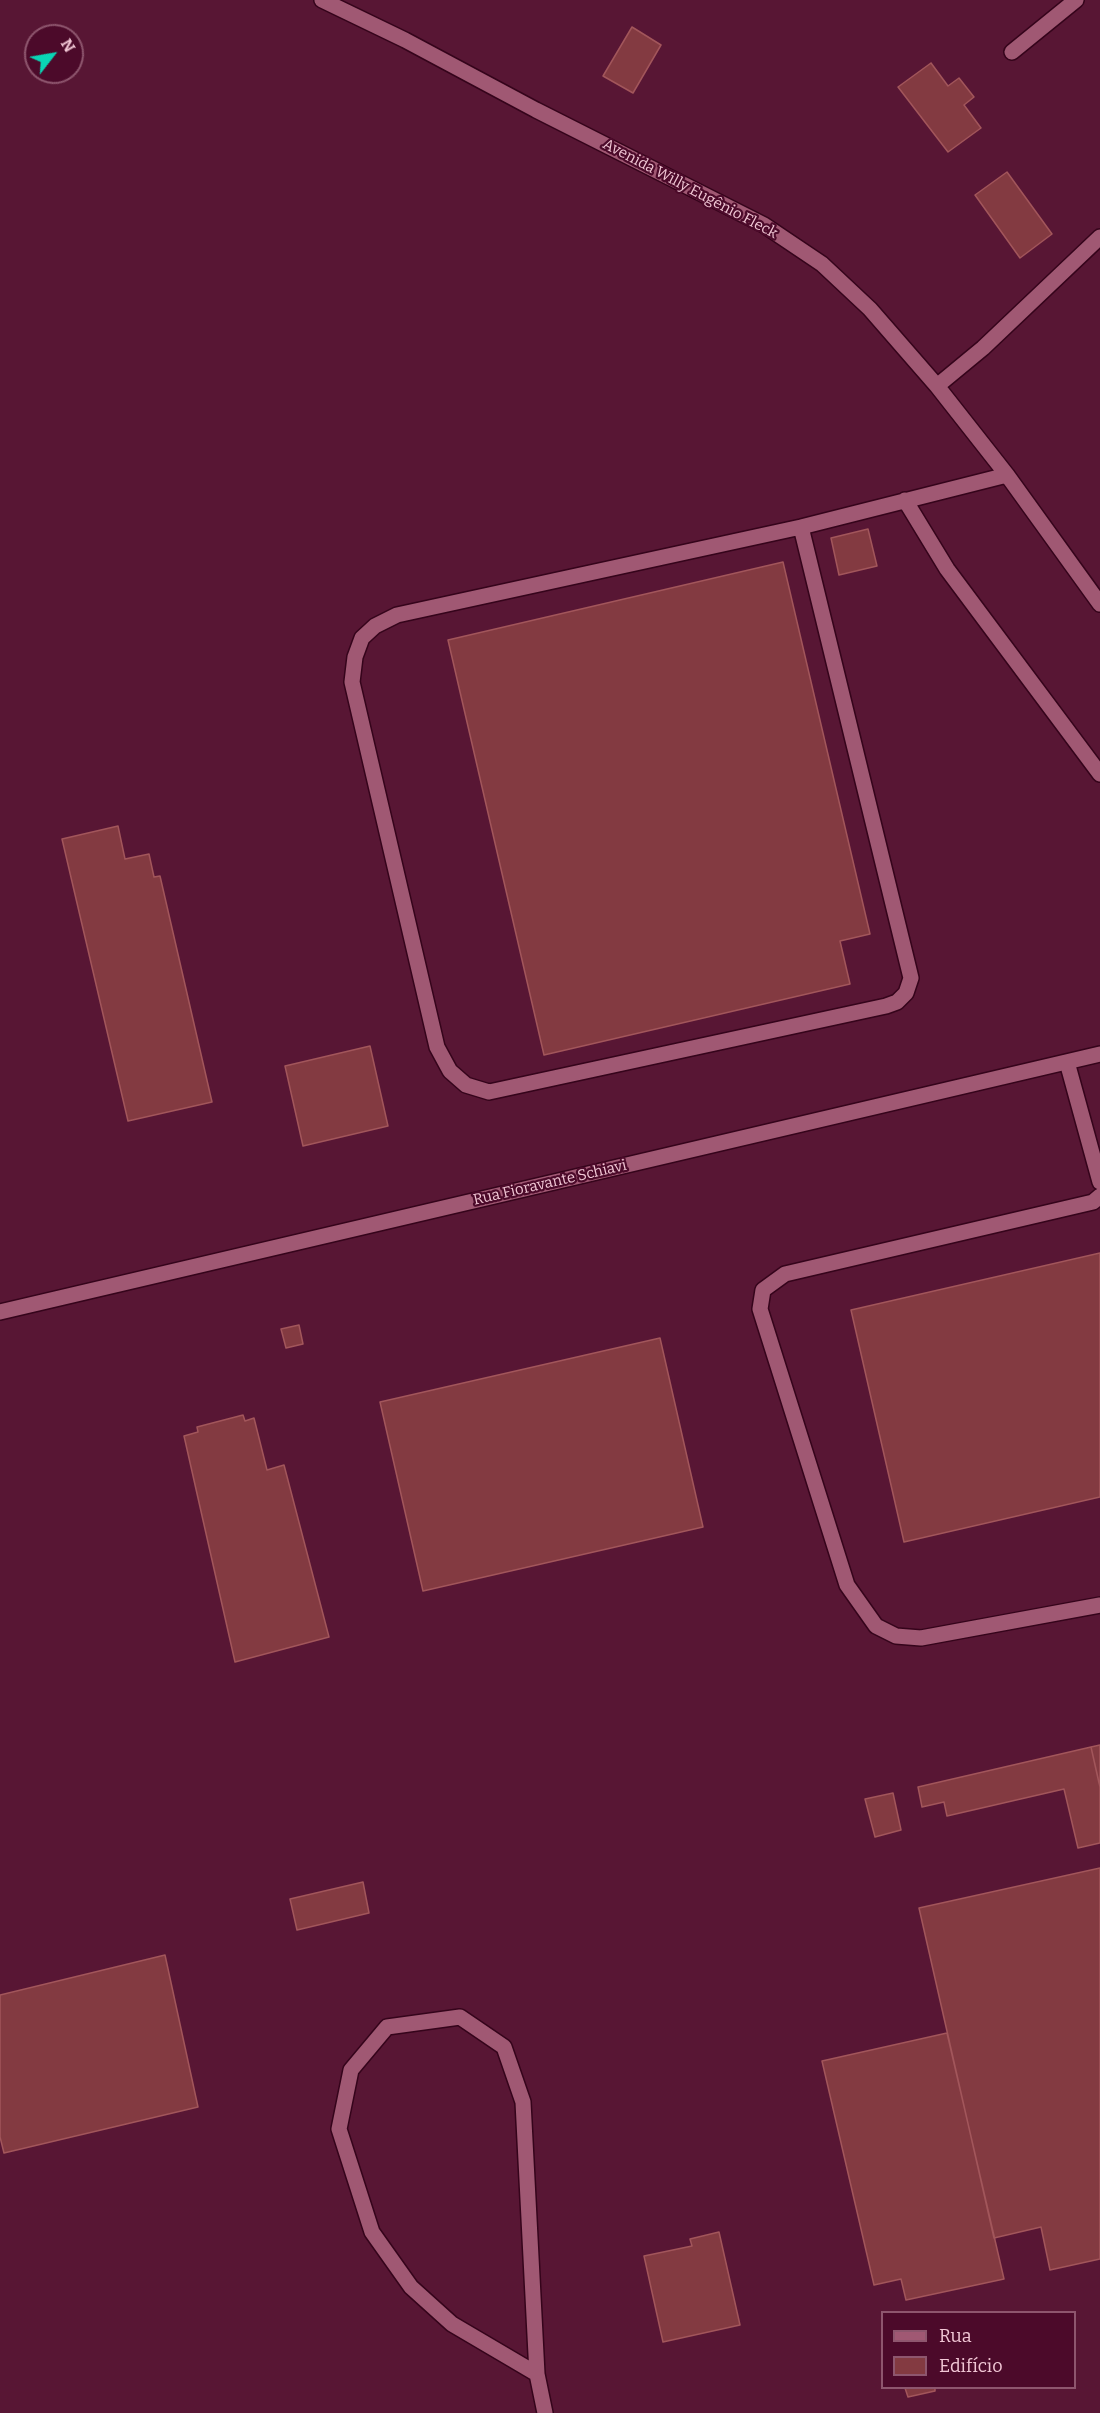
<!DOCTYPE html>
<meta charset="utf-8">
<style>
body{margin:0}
#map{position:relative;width:1100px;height:2413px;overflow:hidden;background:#581634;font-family:Bitter,serif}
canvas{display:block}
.legend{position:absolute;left:881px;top:2311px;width:195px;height:78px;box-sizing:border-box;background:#4c0a2a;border:2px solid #8e566e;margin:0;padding:8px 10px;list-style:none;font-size:18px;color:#f1c7d5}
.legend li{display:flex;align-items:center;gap:12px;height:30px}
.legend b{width:30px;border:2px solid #8e566e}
.north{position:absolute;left:24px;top:24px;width:60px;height:60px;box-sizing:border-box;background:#4c0a2a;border:2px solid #8e566e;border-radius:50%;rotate:59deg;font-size:16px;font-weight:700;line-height:24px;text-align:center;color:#f1c7d5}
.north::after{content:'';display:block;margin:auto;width:21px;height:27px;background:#0ad5b5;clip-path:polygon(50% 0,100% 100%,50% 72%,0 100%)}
</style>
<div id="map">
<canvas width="1100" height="2413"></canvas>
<ul class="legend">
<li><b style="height:8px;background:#a05873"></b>Rua</li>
<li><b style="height:16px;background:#833a41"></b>Edifício</li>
</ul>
<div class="north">N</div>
</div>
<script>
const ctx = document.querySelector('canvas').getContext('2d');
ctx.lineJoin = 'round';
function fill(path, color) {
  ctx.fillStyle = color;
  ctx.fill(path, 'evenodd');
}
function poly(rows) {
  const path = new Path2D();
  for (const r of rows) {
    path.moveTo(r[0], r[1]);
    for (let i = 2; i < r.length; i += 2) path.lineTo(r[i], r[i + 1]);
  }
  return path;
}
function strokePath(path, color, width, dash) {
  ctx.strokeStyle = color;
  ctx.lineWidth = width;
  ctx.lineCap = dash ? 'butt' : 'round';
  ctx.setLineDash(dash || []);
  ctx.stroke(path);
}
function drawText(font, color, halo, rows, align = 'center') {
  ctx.font = font + ' Bitter,serif';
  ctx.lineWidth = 4.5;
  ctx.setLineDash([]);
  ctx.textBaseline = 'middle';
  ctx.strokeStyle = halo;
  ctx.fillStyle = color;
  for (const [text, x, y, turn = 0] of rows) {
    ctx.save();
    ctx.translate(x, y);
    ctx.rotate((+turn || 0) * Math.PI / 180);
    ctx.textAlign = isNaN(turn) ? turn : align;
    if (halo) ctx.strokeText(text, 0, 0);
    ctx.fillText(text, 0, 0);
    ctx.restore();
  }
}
const building = poly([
 [632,27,661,45,633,93,603,76,632,27],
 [931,63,948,86,959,78,974,97,964,105,981,128,948,152,898,87,931,63],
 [1007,172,1052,234,1020,258,975,195,1007,172],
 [868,529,877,566,839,575,831,538,868,529],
 [783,562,870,934,840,941,850,984,544,1055,448,640,783,562],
 [118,826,125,859,149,854,154,877,160,876,212,1102,128,1121,62,839,118,826],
 [370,1046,388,1126,303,1146,285,1066,370,1046],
 [1100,1253,1100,1497,904,1542,851,1310,1100,1253],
 [299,1325,303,1344,286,1348,281,1329,299,1325],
 [660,1338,703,1527,423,1591,380,1402,660,1338],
 [243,1415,245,1421,254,1418,267,1470,284,1465,329,1637,235,1662,184,1436,198,1432,197,1427,243,1415],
 [1100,1745,1100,1783,1099,1783,1091,1747,1100,1745],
 [1091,1747,1100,1787,1100,1843,1078,1848,1064,1789,947,1816,944,1802,922,1807,918,1787,1091,1747],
 [893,1793,901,1830,875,1837,865,1799,893,1793],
 [1100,1868,1100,2259,1050,2270,1041,2227,994,2238,919,1908,1100,1868],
 [363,1882,369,1913,297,1930,290,1899,363,1882],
 [165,1955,198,2107,4,2153,0,2137,0,1995,165,1955],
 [947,2033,1004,2279,906,2300,901,2279,874,2285,822,2061,947,2033],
 [719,2232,740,2325,663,2342,644,2256,692,2246,690,2239,719,2232],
 [905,2388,935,2388,935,2391,908,2397,905,2388]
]);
fill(building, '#833a41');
strokePath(building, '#a2565b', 1.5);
const minor = poly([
 [322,0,405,40,536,110,764,225,822,264,870,309,937,386,1007,475,1100,604],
 [1012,52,1076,0],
 [937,386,983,348,1100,237],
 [905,500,947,569,1100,774],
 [801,527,911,978,906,993,897,1002,886,1006,489,1092,466,1085,450,1071,437,1047,352,682,355,657,362,638,375,626,397,615,801,527,1007,475],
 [1067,1062,1100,1182],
 [1100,1196,1093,1202,785,1274,763,1290,760,1309,847,1585,876,1626,896,1636,921,1638,1100,1605],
 [0,1312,1100,1054],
 [537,2374,452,2324,411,2287,372,2232,339,2129,351,2070,387,2027,460,2017,504,2047,523,2102,537,2374,545,2413]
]);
strokePath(minor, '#35041b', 18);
strokePath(minor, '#a05873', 15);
drawText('15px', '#f1c7d5', '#4c0a2a', [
 ["Avenida Willy Eugênio Fleck",690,189,28],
 ["Rua Fioravante Schiavi",550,1183,-13]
]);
</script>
